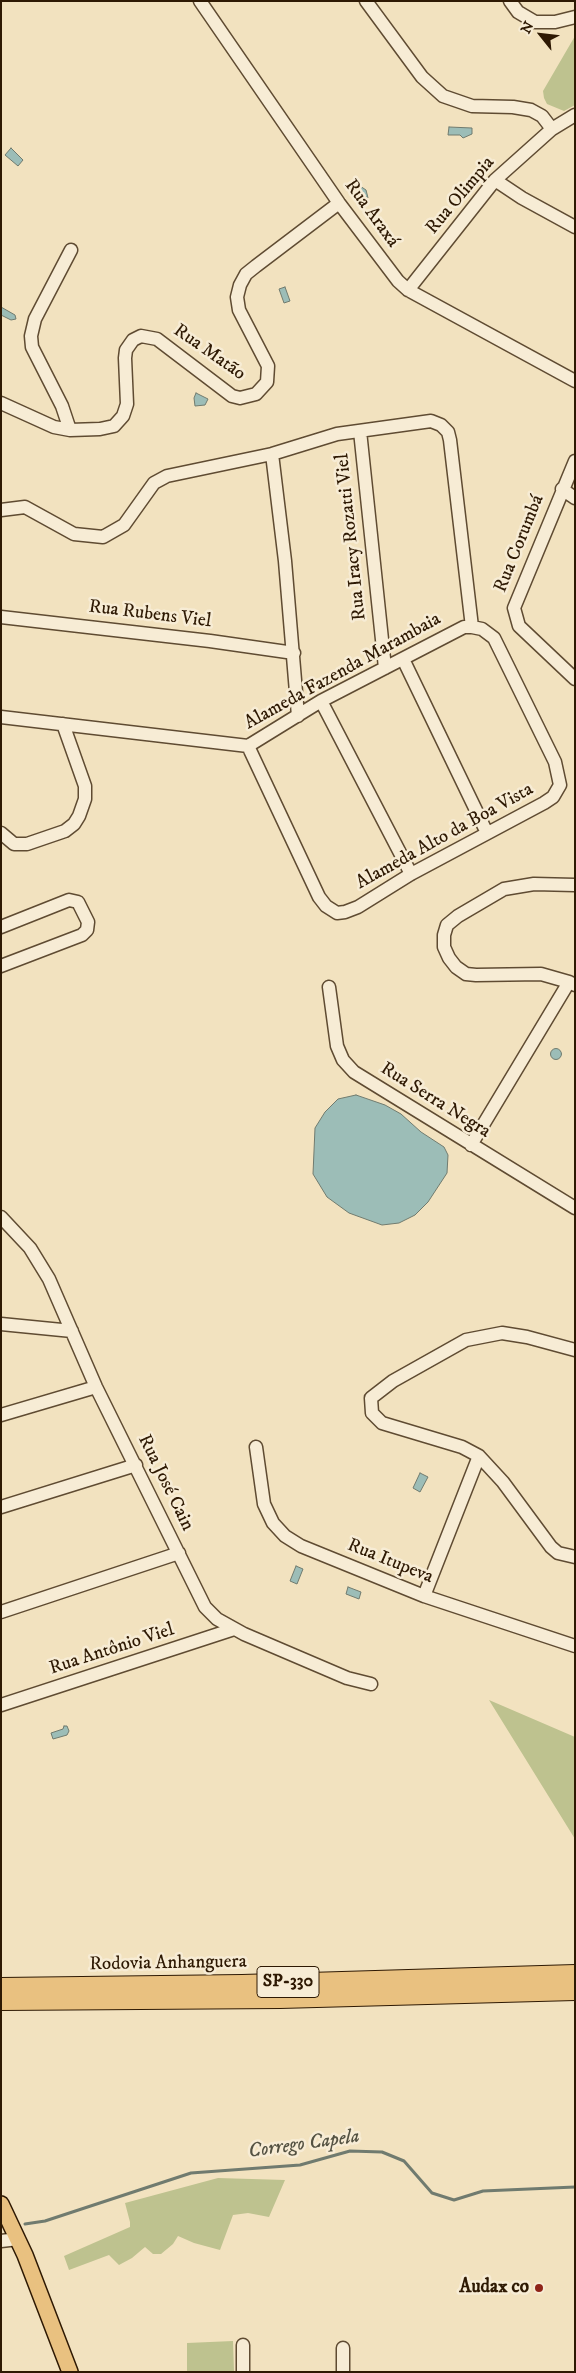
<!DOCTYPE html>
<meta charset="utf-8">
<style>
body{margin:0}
#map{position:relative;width:576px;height:2373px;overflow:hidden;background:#f2e2bf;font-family:"IM FELL DW Pica",serif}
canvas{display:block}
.frame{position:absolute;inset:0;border:2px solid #2e1903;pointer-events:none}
.north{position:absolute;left:516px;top:10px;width:50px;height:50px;-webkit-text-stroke:4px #f7ecd5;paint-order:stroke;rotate:299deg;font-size:14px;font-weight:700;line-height:20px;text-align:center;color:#2e1903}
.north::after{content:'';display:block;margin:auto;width:18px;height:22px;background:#2e1903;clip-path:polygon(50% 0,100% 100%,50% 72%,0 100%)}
</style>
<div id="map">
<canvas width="576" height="2373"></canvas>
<div class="frame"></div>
<div class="north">N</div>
</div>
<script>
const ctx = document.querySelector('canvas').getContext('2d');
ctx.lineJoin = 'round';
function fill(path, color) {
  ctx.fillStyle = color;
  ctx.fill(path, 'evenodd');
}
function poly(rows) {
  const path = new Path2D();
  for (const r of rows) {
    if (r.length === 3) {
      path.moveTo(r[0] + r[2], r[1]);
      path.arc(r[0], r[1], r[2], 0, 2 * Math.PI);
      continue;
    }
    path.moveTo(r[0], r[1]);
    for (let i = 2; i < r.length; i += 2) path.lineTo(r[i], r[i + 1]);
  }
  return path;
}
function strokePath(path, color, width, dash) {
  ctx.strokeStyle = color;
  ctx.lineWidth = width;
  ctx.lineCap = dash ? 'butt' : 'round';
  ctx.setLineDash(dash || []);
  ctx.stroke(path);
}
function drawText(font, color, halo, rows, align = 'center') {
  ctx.font = font + ' "IM FELL DW Pica",serif';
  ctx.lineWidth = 5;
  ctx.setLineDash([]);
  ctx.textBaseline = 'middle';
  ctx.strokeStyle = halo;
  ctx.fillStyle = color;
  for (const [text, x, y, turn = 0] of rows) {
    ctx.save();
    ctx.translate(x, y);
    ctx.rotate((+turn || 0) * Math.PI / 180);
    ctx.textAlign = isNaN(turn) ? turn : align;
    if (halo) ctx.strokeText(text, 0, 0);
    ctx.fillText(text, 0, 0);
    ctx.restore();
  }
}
fill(poly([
 [575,36,575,105,564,111,547,104,544,98,543,91],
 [489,1700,575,1737,575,1839],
 [218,2178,285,2180,269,2217,248,2213,233,2215,220,2250,194,2243,178,2236,173,2244,161,2254,153,2254,145,2247,132,2258,119,2265,109,2255,69,2270,64,2256,130,2227,130,2222,125,2203],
 [233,2341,234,2372,187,2372,187,2343]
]), '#bec28f');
const water = poly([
 [449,127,472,128,472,134,463,138,460,135,448,135,449,127],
 [11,148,23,160,18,166,5,155,11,148],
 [360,186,366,190,368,198,357,193,356,190,360,186],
 [285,287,290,301,284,303,279,289,285,287],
 [1,307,15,315,16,319,11,320,1,315,1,307],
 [196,393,208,399,205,405,195,406,194,398,196,393],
 [556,1054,5.5],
 [356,1095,385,1105,401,1114,421,1132,444,1147,448,1155,447,1173,428,1202,415,1215,399,1223,382,1225,349,1213,327,1197,313,1174,315,1128,325,1112,338,1099,356,1095],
 [420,1473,428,1477,420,1492,413,1488,420,1473],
 [296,1566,303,1569,297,1584,290,1581,296,1566],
 [348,1587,361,1592,359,1599,346,1594,348,1587],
 [64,1726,67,1726,69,1731,67,1735,53,1739,51,1733,63,1729,64,1726]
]);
fill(water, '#9cbdb7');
strokePath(water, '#707b6f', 1);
strokePath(poly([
 [25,2224,45,2221,191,2173,300,2165,350,2151,382,2152,404,2161,432,2193,454,2200,483,2191,575,2187]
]), '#707b6f', 3);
const minor = poly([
 [200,1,339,203,398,281,408,290,575,381],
 [366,1,422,77,443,96,472,106,513,107,531,110,542,116,552,129],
 [510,1,518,12,535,22,555,22,575,17],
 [495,180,522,198,575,227],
 [408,290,495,180,552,129,575,115],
 [1,403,54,427,70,430,100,429,114,426,123,416,127,404,125,358,126,350,133,340,141,336,157,339,232,396,240,398,256,394,267,382,268,366,239,310,237,297,240,285,246,274,256,266,339,203],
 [70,430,62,406,32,347,31,336,35,319,71,250],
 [360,431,385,668],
 [272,454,285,561,298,716],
 [575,461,514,608,519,626,575,679],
 [562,489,575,498],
 [1,510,25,507,74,534,103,537,124,525,154,483,167,476,272,454,337,434,431,421,441,425,448,432,450,440,472,627],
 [1,617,210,641,294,653],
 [403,659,487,833],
 [321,701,411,874],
 [1,717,248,746,321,701,464,627,472,627,482,629,494,638,555,762,560,785,553,797,544,803,411,874,358,907,345,912,337,913,326,906,319,897,248,746],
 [1,833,14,844,27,844,65,831,74,824,79,816,85,799,85,786,63,724],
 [575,885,534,884,504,889,458,916,447,925,444,935,444,947,449,958,456,967,466,974,476,975,541,974,569,982,575,985],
 [1,927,69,900,78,902,88,922,87,930,82,935,1,966],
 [329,987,337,1046,343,1060,354,1072,575,1208],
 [471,1145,569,982],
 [1,1217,30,1248,49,1279,96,1387,205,1607,217,1619,244,1634,347,1678,371,1684],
 [1,1324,72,1331],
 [575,1350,527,1337,502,1333,466,1340,393,1381,371,1398,372,1413,382,1423,462,1447,479,1456,503,1482,551,1547,558,1553,575,1557],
 [1,1415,96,1387],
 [256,1447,264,1504,273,1523,285,1536,301,1546,424,1596,575,1646],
 [1,1507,136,1465],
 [424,1596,479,1456],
 [1,1612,179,1553],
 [1,1705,234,1629],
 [1,2241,18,2239],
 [243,2372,243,2345],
 [343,2372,343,2348]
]);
const major = poly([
 [1,2204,25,2255,70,2372]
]);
const highway = poly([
 [1,1987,242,1984,575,1974],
 [1,2001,280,1999,575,1991]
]);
strokePath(minor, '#5f4b32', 15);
strokePath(major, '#2e1903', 18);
strokePath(highway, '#2e1903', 20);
strokePath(minor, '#f7ecd5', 12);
strokePath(major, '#e9c180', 15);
strokePath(highway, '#e9c180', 18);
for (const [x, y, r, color] of [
 [539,2288,5,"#8f2418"]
]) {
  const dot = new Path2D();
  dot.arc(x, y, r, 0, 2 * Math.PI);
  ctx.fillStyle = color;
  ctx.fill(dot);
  strokePath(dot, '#f7ecd5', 2);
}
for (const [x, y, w] of [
 [288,1982,62]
]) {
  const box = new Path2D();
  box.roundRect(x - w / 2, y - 15.5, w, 31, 4);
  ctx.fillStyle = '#f7ecd5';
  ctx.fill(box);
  strokePath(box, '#2e1903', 1);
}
drawText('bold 18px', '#2e1903', null, [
 ["SP-330",288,1982]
]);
drawText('19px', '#2e1903', '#f7ecd5', [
 ["Rua Olimpia",461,196,-50],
 ["Rua Araxá",371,214,54],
 ["Rua Matão",209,353,35],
 ["Rua Iracy Rozatti Viel",352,537,-96],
 ["Rua Corumbá",520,544,-68],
 ["Rua Rubens Viel",150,615,7],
 ["Alameda Fazenda Marambaia",343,672,-29],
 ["Alameda Alto da Boa Vista",445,837,-29],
 ["Rua Serra Negra",435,1101,32],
 ["Rua José Cain",165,1483,64],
 ["Rua Itupeva",390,1562,22],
 ["Rua Antônio Viel",112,1650,-18],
 ["Rodovia Anhanguera",168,1964,-1]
]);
drawText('bold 19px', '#2e1903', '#f7ecd5', [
 ["Audax co",529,2288]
], 'right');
drawText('italic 20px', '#545242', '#f7ecd5', [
 ["Corrego Capela",304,2145,-8]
]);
</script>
